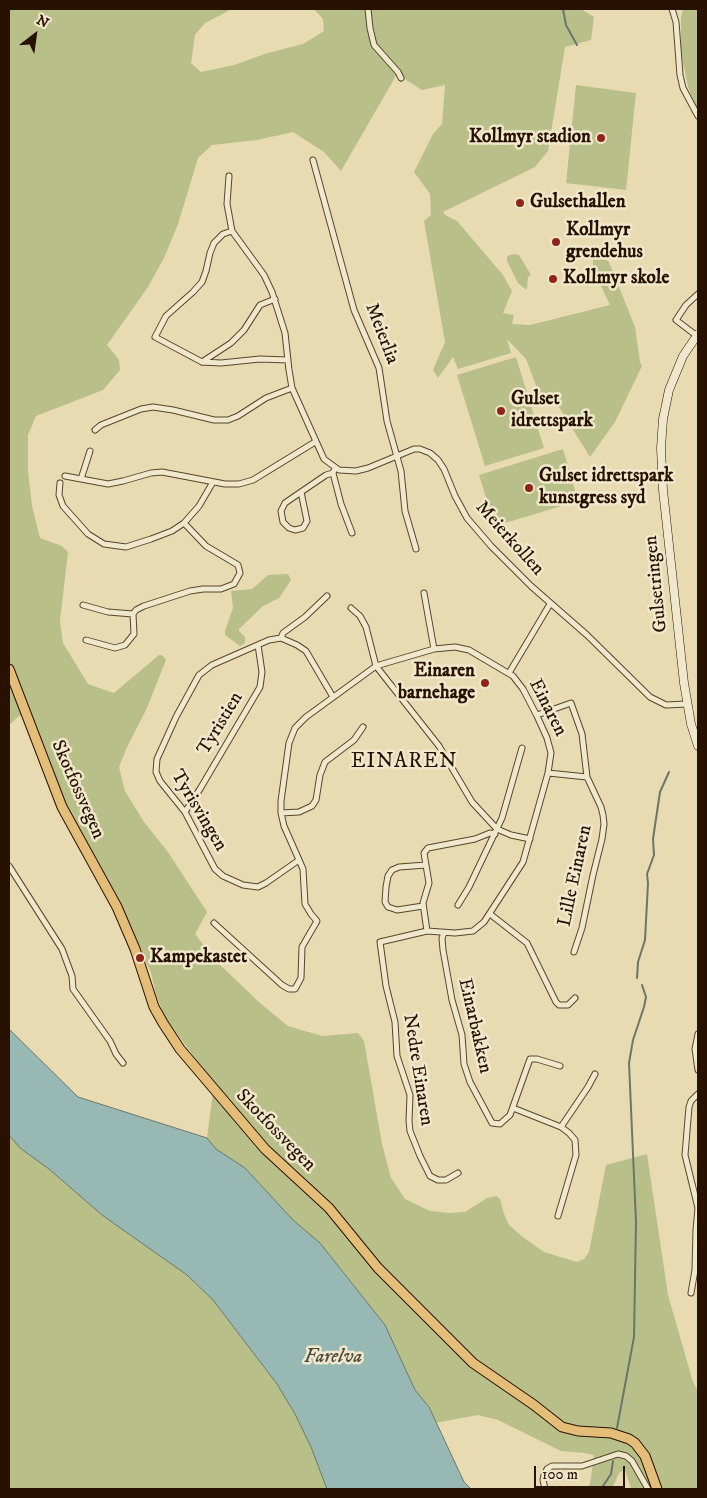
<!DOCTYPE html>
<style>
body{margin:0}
#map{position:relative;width:707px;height:1498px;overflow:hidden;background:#e8dbb1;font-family:"IM FELL DW Pica",serif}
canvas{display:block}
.frame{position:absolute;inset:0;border:10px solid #281101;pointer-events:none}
.north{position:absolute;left:10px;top:10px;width:50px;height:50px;-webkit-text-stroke:4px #f0e8cc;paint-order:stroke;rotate:30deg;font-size:14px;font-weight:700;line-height:20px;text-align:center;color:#281101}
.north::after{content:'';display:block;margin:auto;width:18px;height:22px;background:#281101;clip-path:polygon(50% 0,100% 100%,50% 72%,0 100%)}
.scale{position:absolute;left:534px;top:1466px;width:91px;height:22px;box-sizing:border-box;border:2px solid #281101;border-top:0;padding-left:6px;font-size:15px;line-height:18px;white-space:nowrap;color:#281101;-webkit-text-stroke:4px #f0e8cc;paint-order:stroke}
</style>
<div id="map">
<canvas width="707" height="1498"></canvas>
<div class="frame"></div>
<div class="north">N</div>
<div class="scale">100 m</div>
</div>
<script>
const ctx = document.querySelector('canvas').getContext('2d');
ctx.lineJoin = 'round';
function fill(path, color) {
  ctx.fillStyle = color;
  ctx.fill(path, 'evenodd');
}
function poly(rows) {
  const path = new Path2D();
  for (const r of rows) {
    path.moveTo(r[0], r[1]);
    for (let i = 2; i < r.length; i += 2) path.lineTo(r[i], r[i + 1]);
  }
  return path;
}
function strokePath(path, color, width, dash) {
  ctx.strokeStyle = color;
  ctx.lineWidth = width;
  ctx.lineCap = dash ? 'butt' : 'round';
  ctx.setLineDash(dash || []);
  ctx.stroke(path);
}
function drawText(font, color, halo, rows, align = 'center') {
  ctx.font = font + ' "IM FELL DW Pica",serif';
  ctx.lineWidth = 5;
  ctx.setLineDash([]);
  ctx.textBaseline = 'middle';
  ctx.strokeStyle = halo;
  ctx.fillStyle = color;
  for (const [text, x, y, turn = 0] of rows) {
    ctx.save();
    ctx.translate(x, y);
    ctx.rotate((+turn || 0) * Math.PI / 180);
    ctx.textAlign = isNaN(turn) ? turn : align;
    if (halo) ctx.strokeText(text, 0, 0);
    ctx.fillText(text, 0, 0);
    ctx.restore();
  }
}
fill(poly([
 [9,9,232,9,205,23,195,35,191,63,201,72,234,65,268,53,303,44,324,31,323,19,314,9,581,9,594,17,591,40,565,47,548,151,535,167,443,212,445,215,457,221,503,275,512,291,503,313,514,315,512,324,530,325,610,305,593,269,593,249,609,262,635,327,640,362,642,366,615,422,590,457,557,404,543,404,526,359,507,339,511,353,458,369,453,357,438,378,433,370,445,342,424,221,431,215,430,194,414,172,433,134,442,124,445,85,422,90,397,74,341,171,324,152,293,132,257,140,212,145,198,158,178,224,164,258,148,287,107,345,119,360,120,370,103,390,36,416,28,435,28,471,32,506,40,538,62,546,68,552,60,621,63,643,88,684,114,693,159,655,162,655,166,660,147,708,127,747,119,767,125,791,144,822,168,852,207,912,195,934,217,962,260,1003,288,1026,322,1036,358,1033,364,1041,382,1144,391,1178,405,1199,430,1211,450,1213,465,1212,487,1198,496,1196,500,1199,504,1214,509,1225,524,1238,544,1252,577,1262,584,1259,589,1252,606,1165,647,1154,668,1295,693,1382,698,1391,698,1489,631,1489,625,1470,619,1473,612,1489,586,1489,590,1484,594,1455,584,1453,561,1451,498,1420,478,1415,435,1423,429,1407,415,1390,385,1325,320,1243,293,1220,245,1168,216,1149,207,1138,214,1084,165,1017,156,995,151,972,71,818,33,717,19,716,9,725],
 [683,9,698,9,698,111,693,102,688,86,681,53,681,18],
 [576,85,636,93,626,190,566,183],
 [514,254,519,255,531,275,528,277,527,289,525,289,518,283,507,261,507,256],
 [516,357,544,448,485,466,457,375],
 [563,449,578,501,495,526,479,475],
 [288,574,291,580,279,598,263,606,239,629,239,631,245,637,245,643,240,646,225,635,225,631,233,608,231,591,252,589,268,575],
 [9,1135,20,1148,49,1169,102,1215,187,1275,213,1300,277,1384,295,1414,311,1447,327,1489,9,1489]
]), '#b9bf89');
const water = poly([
 [9,1029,78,1097,207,1138,216,1149,245,1168,293,1220,320,1243,385,1325,415,1390,429,1407,464,1482,471,1489,327,1489,311,1447,295,1414,277,1384,213,1300,187,1275,102,1215,49,1169,20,1148,9,1135,9,1029]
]);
fill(water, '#98b9b3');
strokePath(water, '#6b766c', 1);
strokePath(poly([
 [563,9,566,25,577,45],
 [637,978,638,962,645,940,648,883,647,874,654,855,653,839,660,792,669,772],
 [617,1428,634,1337,636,1222,629,1063,633,1040,644,1007,646,997,642,985],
 [601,1489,611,1474,613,1461]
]), '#6b766c', 2);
const street = poly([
 [368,9,370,28,374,45,398,72,401,78],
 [672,9,676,22,680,75,683,88,698,116],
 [313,160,354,310,379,368,387,421,401,471,405,511,416,549],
 [229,176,227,204,232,231,264,275,272,292,285,333,289,370,292,388,324,459,339,470,356,471,368,468,414,449,420,449,430,453,438,460,444,469,455,496,467,518,491,546,531,586,587,635,650,697,666,705,687,704],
 [232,231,223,234,214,243,210,253,206,271,202,282,193,292,166,316,155,337,202,362,221,363,260,359,288,360],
 [697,336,676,320,686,305,698,294],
 [202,362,231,343,244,330,260,305,275,299],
 [95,430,101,425,141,409,153,407,173,410,214,420,228,420,238,416,266,398,292,388],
 [333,473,341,504,352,533],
 [65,476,108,484,123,481,151,473,162,472,225,484,239,484,253,480,315,442],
 [81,479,90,451],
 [60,483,59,495,63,506,88,534,104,544,126,547,151,539,172,531,184,523,199,506,213,482],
 [301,492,285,503,281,511,283,522,289,528,295,530,303,528,307,521,301,492,326,475,333,473,335,468],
 [424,593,434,649],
 [83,605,108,612,133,614,136,610,144,606,190,591,203,589,221,589,234,584,240,573,238,565,206,546,184,523],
 [351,608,360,616,366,627,376,666,439,746,472,802,497,829,511,835,530,839],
 [281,638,283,633,305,617,327,596],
 [86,640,115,648,125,645,134,634,133,614],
 [509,673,550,604],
 [537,715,571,703,582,734,587,777,601,807,603,815,604,824,602,839,593,875,582,928,574,952],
 [548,773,587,777],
 [185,812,200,789,260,687,262,672,258,645],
 [281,813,299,812,312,806,316,800,320,775,325,762,354,740,363,727],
 [299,860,266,883,258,887,243,885,223,876,215,869,185,812,160,781,156,772,157,759,176,717,199,675,212,665,269,640,281,638,297,645,306,651,333,697],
 [426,865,424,853,428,848,475,839,490,833,495,834],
 [9,866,62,949,72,976,73,989,110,1041,116,1054,123,1063],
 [458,905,469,887,502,818,522,748],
 [423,906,397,910,388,907,385,902,386,887,388,876,392,870,399,867,426,865,429,883,423,903,427,931],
 [490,914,527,943,556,1002,559,1005,568,1005,575,998],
 [214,923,282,985,289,989,295,989,301,978,302,947,317,921,311,914,305,904,303,869,284,826,281,813,281,801,289,743,295,728,306,717,376,666,434,649,455,647,469,650,513,676,523,689,537,716,547,738,551,753,548,773,523,862,484,922,473,931,455,933,427,931,380,942,386,986,395,1022,397,1056,410,1095,409,1121,410,1131,420,1156,430,1176,438,1180,446,1180,458,1173],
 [444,933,442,938,443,950,452,1000,462,1035,464,1064,470,1082,492,1123,500,1124,510,1115,530,1059,537,1059,560,1066],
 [698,1034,695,1049,698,1070],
 [513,1108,561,1127,569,1133,575,1140,576,1155,558,1216],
 [561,1127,588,1087,595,1074],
 [691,1293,695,1270,696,1230,698,1208,685,1155,689,1107,691,1101,698,1094],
 [545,1489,543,1480,544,1475,547,1469,552,1466,582,1466,618,1454,626,1456,632,1461,648,1489]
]);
const secondary = poly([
 [698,334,683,356,669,390,663,419,661,448,663,490,684,683,691,724,698,746]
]);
const primary = poly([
 [9,669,62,807,117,907,135,949,154,1007,163,1023,180,1049,265,1149,329,1208,378,1268,473,1363,534,1405,562,1427,578,1431,611,1433,629,1439,635,1443,645,1456,657,1489]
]);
strokePath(street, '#58442d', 7);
strokePath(secondary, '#281101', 9);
strokePath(primary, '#281101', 11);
strokePath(street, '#f0e8cc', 5);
strokePath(secondary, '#f0e8cc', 8);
strokePath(primary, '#e4be78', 9);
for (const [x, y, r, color] of [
 [601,138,5,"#8f2418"],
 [520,203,5,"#8f2418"],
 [556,242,5,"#8f2418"],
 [553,279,5,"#8f2418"],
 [501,411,5,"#8f2418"],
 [529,488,5,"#8f2418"],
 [485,683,5,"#8f2418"],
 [140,958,5,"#8f2418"]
]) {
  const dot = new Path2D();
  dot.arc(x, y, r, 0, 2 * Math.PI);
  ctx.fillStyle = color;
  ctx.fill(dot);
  strokePath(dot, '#f0e8cc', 2);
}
drawText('bold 19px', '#281101', '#f0e8cc', [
 ["Kollmyr stadion",591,138,"right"],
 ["Gulsethallen",530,203],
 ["Kollmyr",566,231],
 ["grendehus",566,253],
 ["Kollmyr skole",563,279],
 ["Gulset",511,400],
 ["idrettspark",511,422],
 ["Gulset idrettspark",539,477],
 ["kunstgress syd",539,499],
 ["Einaren",475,672,"right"],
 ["barnehage",475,694,"right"],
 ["Kampekastet",150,958]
], 'left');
drawText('19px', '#281101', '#f0e8cc', [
 ["Meierlia",381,334,69],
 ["Meierkollen",509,539,48],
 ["Gulsetringen",657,584,-96],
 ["Einaren",547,708,63],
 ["Tyristien",221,724,-59],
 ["Skotfossvegen",77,790,66],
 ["Tyrisvingen",198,811,59],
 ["Lille Einaren",576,876,-78],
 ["Einarbakken",474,1026,77],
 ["Nedre Einaren",417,1070,81],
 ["Skotfossvegen",275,1131,46]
]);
drawText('italic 20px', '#4f4c3f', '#f0e8cc', [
 ["Farelva",333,1358]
]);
ctx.letterSpacing = '1px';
drawText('21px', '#281101', '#f0e8cc', [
 ["EINAREN",404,763]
]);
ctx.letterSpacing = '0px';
</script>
